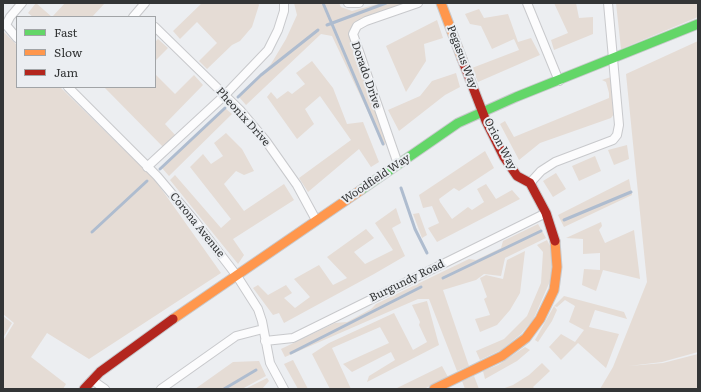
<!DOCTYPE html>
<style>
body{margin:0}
#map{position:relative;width:701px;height:392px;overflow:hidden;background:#eceef1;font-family:Literata,serif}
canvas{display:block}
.frame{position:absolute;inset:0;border:4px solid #333536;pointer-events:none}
.legend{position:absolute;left:16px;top:16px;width:140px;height:72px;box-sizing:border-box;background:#ebeef2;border:1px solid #a1a4a7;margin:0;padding:5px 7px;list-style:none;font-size:12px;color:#333536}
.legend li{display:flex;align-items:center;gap:8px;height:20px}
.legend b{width:20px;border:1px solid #a1a4a7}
</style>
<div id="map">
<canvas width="701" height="392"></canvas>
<div class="frame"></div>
<ul class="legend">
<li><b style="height:5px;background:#63d668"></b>Fast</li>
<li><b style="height:5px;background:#ff974d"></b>Slow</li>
<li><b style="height:5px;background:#b3261e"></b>Jam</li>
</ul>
</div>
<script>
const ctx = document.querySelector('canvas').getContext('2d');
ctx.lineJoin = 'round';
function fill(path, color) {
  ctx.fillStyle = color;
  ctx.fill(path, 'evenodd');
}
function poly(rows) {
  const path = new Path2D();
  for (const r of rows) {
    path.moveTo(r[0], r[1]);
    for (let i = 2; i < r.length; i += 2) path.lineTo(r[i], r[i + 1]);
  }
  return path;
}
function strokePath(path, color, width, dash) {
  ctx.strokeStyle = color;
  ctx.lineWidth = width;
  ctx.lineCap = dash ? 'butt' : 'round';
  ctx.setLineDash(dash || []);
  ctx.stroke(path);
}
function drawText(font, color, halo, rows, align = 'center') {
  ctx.font = font + ' Literata,serif';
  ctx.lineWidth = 4;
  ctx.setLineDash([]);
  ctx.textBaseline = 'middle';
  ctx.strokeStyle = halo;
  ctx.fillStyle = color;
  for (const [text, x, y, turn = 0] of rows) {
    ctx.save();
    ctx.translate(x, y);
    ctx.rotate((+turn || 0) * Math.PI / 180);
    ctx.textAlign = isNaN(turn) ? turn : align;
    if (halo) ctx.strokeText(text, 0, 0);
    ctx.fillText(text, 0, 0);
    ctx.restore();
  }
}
fill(poly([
 [36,3,52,17,65,3,105,3,92,17,33,17,28,13],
 [202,3,258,3,259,5,252,27,240,41,232,45,207,69,199,61,217,43,197,22,180,39,173,31],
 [294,3,339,3,341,7,352,11,381,3,413,3,349,32,386,142,384,146,332,36,321,34,246,105,239,97,271,64,286,39,297,15],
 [554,3,576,3,579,18,593,17,593,34,554,50,551,40,568,33],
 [616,3,698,3,698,17,621,49],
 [479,9,484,18,508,14,518,42,531,38,540,55,478,82,472,68,519,50,514,39,492,49,481,26,470,24,465,14],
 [437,20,443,38,424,44,426,61,406,92,386,46],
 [3,31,17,45,17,87,60,87,155,180,221,273,89,359,47,333,31,357,66,384,63,389,3,389,3,341,14,323,3,314],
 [158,39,168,48,155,61,155,42],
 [698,41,698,352,662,362,629,366,663,363,698,354,698,389,600,389,613,367,647,282,626,74],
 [312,61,333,88,347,124,363,122,379,162,371,167,359,149,308,192,299,178,351,140,320,96,305,109,314,124,297,139,267,97,271,92,277,99,288,91,292,94,305,84,296,73],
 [456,73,460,87,445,95,399,131,388,110,420,96,432,81],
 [155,74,175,94,194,75,203,85,165,124,177,137,165,149,104,87,155,87],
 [611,77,614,114,611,118,540,143,519,160,500,124,505,121,514,137,609,98,609,93,606,82,602,80],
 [225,108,232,114,169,176,162,168],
 [226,133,242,149,254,171,244,175,236,171,224,184,244,211,284,184,294,200,233,239,244,255,238,264,170,180,175,175,221,228,231,219,190,167,203,154,211,164,223,156,214,143],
 [627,145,629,159,614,165,608,150],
 [485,151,494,168,459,191,454,188,439,199,440,202,452,219,468,207,472,210,484,202,477,189,486,184,496,199,512,190,520,199,437,242,428,228,439,223,432,206,423,208,419,195],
 [595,156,601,171,579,181,572,166],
 [556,173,566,189,553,197,543,181],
 [629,179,632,195,564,227,558,215],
 [396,208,401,223,392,228,405,256,374,274,284,323,279,313,273,315,253,288,258,285,268,295,286,285,292,293,284,298,295,308,310,297,294,279,319,265,333,285,347,278,327,257,366,229,374,238,354,252,365,264,393,250,375,223],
 [419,213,427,235,422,238,413,214],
 [601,222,602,226,599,230,605,243,634,230,640,279,603,270,596,291,582,285,584,269,600,270,600,253,583,254,583,239,566,238],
 [538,224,546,238,505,258,501,276,484,274,476,280,443,290,469,366,457,371,429,299,418,299,285,357,281,349,335,323,347,322,371,309,376,304,469,259,476,260,501,248,503,241],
 [547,240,551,248,552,260,551,279,533,320,521,334,501,350,480,360,476,351,504,339,527,316,541,283,543,252,537,245],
 [525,251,520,293,510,310,497,325,480,332,475,319,490,315,484,299,487,297,480,278,486,275,503,279,507,260],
 [564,296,624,312,627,319,595,310,589,327,619,334,606,368,578,343,561,360,549,347,561,334,575,342,584,330,569,322,575,306,565,300,557,307,554,306,557,310,552,321,538,342,535,340,554,306],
 [427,301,439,345,367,382,369,376,395,360,391,352,352,372,343,364,389,343,380,327,332,348,351,389,330,389,312,354,329,343,394,313,413,350,427,342,419,325,420,322,412,305],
 [3,316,12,323,3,338],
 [525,347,530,350,517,361,485,379,483,371,498,365],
 [293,360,308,389,298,389,284,364],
 [259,361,266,376,242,389,195,389,233,362],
 [542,363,550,371,533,387,535,389,502,389,513,385,529,375],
 [442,366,448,377,424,389,395,389],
 [474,376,479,389,465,389,462,381],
 [267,378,269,381,262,389,245,389]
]), '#e5dcd5');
strokePath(poly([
 [323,3,383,144],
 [327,25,386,3],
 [238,97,261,75,318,30],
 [160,169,225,108],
 [401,188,415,229,427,253],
 [564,220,631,192],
 [92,232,147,181],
 [443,278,541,231],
 [291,353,421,287],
 [224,389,256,370]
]), '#aebccf', 3);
const street = poly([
 [348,3,359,3],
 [527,3,559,81],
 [133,17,145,3],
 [155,27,240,110,266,141,297,185,316,220],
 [17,38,6,25,10,17,22,3],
 [68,87,157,176,194,220,237,276,258,309,262,321,270,363,284,389],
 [398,164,353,34,357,26,366,21,418,3],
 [147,167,225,95,268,50,278,30,284,11,284,3],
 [530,183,541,171,555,162,613,140,617,135,619,125,608,3],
 [265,341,293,338,546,213],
 [92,380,105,389],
 [161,389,236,336,263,329]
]);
const fast = poly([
 [361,190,458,123,516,97,698,24]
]);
const slow = poly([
 [441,3,462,59],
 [173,319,361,190],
 [434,389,502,356,526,338,540,319,554,290,557,267,555,241]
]);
const jam = poly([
 [462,59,486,121,504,157,517,176,530,183,546,213,555,241],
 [84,389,100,372,173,319]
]);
strokePath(street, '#c8c9cc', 10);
strokePath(fast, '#c8c9cc', 11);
strokePath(slow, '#c8c9cc', 11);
strokePath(jam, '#c8c9cc', 11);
strokePath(street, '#fcfcfd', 8);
strokePath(fast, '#63d668', 9);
strokePath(slow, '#ff974d', 9);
strokePath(jam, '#b3261e', 9);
drawText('11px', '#333536', '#ebeef2', [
 ["Pegasus Way",462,57,69],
 ["Dorado Drive",366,75,71],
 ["Pheonix Drive",243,117,48],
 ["Orion Way",500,144,62],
 ["Woodfield Way",376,179,-34],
 ["Corona Avenue",197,225,51],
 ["Burgundy Road",407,281,-26]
]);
</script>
